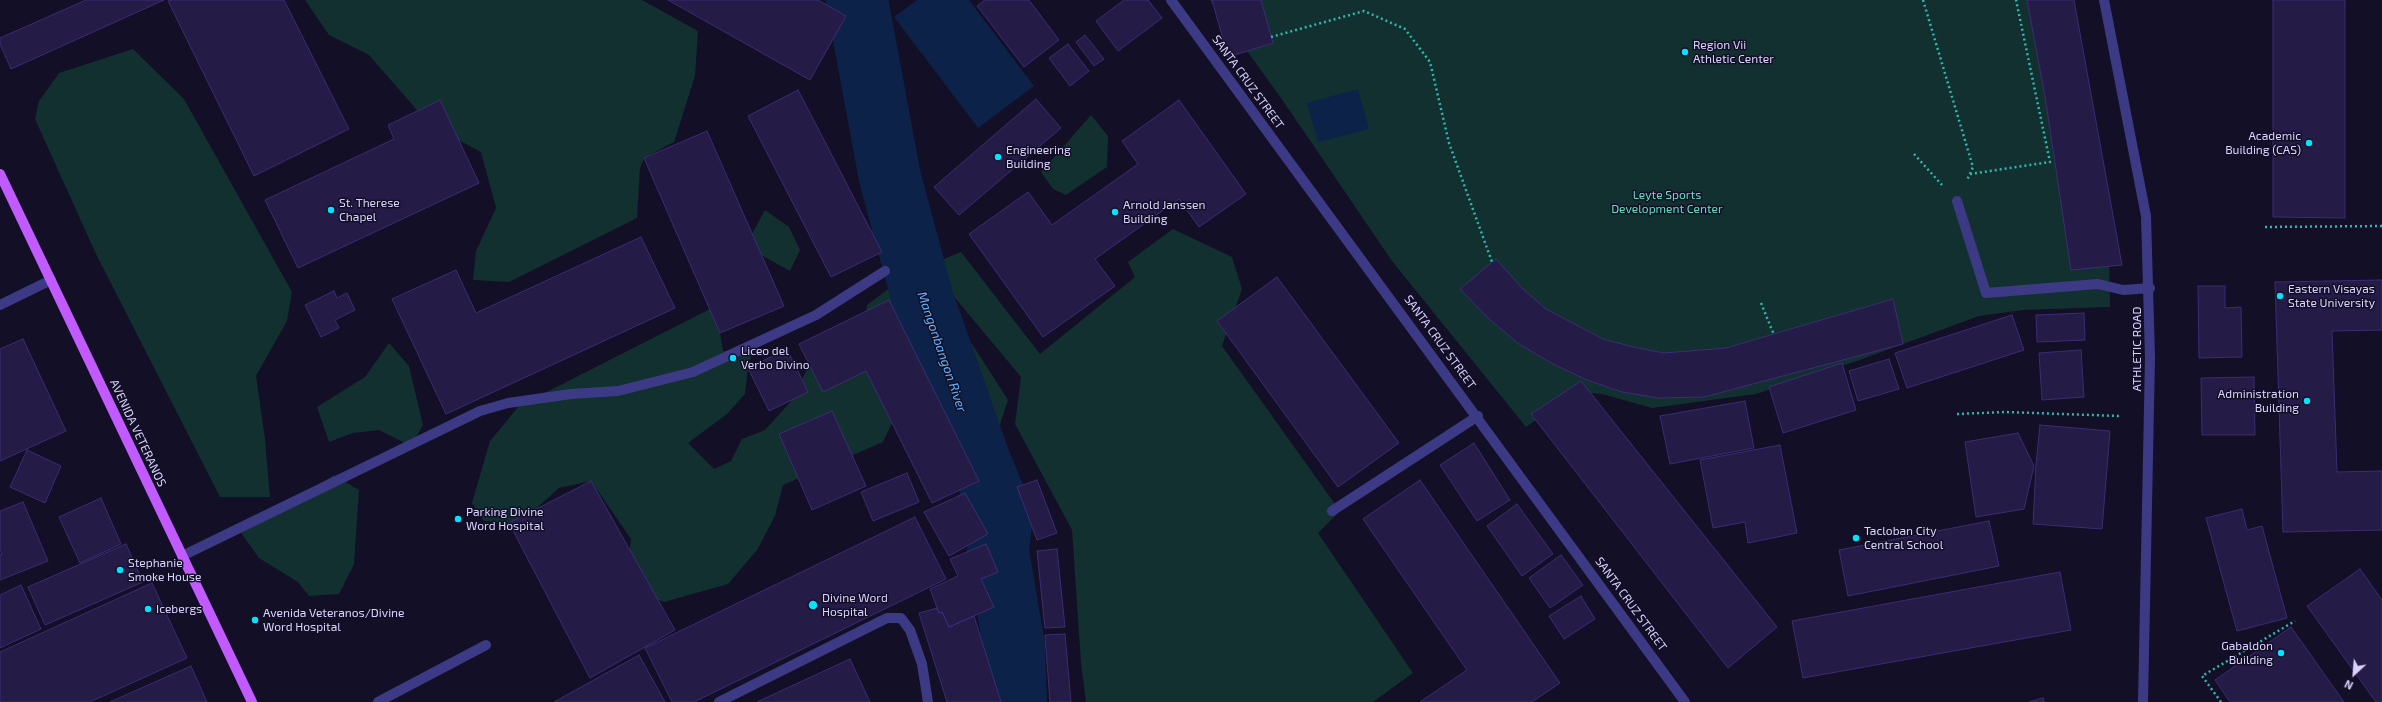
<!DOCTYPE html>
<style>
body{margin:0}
#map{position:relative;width:2382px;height:702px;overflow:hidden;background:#130f26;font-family:"Exo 2",sans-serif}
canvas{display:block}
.north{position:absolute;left:2334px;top:654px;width:40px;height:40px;-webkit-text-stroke:3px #130f26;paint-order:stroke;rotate:206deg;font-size:11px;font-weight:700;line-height:16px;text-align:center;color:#d9d4ff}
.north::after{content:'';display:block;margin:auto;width:14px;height:18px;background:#d9d4ff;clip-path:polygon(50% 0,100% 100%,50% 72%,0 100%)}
</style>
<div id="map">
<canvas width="2382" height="702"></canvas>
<div class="north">N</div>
</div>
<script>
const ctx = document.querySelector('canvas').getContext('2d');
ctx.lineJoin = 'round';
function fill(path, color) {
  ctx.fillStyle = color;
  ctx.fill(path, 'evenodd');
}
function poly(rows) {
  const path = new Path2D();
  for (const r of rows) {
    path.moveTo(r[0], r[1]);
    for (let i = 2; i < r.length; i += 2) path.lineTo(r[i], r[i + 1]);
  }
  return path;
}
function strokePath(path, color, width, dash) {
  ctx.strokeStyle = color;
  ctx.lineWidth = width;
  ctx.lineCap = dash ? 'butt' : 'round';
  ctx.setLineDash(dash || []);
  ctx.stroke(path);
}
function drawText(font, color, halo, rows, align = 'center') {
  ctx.font = font + ' "Exo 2",sans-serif';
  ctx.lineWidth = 3;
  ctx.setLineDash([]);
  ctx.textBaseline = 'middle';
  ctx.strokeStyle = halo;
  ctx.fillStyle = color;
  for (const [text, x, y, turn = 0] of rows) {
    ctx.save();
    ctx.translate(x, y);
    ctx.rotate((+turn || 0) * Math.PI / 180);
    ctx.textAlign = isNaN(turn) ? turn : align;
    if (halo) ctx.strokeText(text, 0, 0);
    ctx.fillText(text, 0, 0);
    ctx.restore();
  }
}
fill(poly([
 [305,0,642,0,698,31,695,76,674,142,644,158,640,168,637,218,509,282,473,280,476,251,496,208,481,152,430,125,369,55,329,35],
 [1210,0,2069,0,2109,257,2110,307,2023,310,1979,316,1857,361,1756,394,1652,408,1602,394,1577,392,1526,427,1392,261,1281,98],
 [133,49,184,99,292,292,287,321,256,376,265,439,270,497,220,497,96,254,35,119,39,101,59,73],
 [1091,115,1108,136,1107,167,1066,195,1053,189,1041,172],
 [765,210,789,227,800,250,790,271,750,249,747,243],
 [1173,229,1232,257,1242,289,1222,346,1340,511,1318,533,1413,673,1373,702,1086,702,1081,663,1072,530,1015,424,1021,377,935,274,941,260,961,252,1040,354,1135,277,1128,262],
 [911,272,947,305,1008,400,990,455,959,430,917,390,866,325,867,305],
 [710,309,720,333,723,351,752,353,748,368,745,394,727,414,688,443,714,469,731,461,742,439,765,430,792,400,811,361,860,345,903,400,883,442,783,485,775,516,757,550,728,584,664,602,624,588,631,539,591,481,559,488,519,524,484,521,472,503,490,441,519,406],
 [389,343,409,366,423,425,411,446,379,430,353,433,329,442,317,407,365,377],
 [334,475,359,490,354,564,339,594,309,596,298,582,259,558,241,533],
 [1031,606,1040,702,1010,702,999,648,1014,615]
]), '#12302f');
fill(poly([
 [917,0,969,0,1034,86,978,128,894,17],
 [1358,89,1369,129,1318,142,1307,103]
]), '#0c2248');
strokePath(poly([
 [857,0,890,178,923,300,979,459,1002,515,998,551,1014,646,1016,702]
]), '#0c2248', 62);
const building = poly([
 [86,0,164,0,11,69,0,44,0,38,86,0],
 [171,0,284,0,349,129,254,176,168,1,171,0],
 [668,0,818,0,846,16,810,80,668,0],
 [985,0,1029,0,1059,40,1024,67,977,6,985,0],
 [1124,0,1148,0,1162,18,1118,51,1096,21,1124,0],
 [1212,0,1261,0,1273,43,1228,57,1212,0],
 [2027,0,2074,0,2122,265,2071,270,2045,96,2027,0],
 [2273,0,2345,0,2345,218,2273,217,2273,0],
 [1085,35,1104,59,1094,66,1076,42,1085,35],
 [1068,44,1089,71,1070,86,1049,58,1068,44],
 [798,90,882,252,831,277,748,116,798,90],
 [1036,99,1061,128,959,215,934,187,1036,99],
 [440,100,479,183,298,268,265,200,394,139,388,125,440,100],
 [1179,100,1246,194,1199,227,1179,199,1095,259,1115,286,1043,337,969,234,1028,192,1052,225,1138,164,1122,141,1179,100],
 [707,131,784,306,720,333,644,158,707,131],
 [641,237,675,308,446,414,392,299,456,270,476,313,641,237],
 [1496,259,1522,288,1546,309,1603,339,1633,347,1664,353,1726,348,1893,299,1903,344,1704,397,1659,398,1622,392,1587,380,1553,364,1519,344,1489,319,1460,289,1496,259],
 [1277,277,1399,443,1338,487,1217,321,1277,277],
 [2382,280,2382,330,2332,331,2337,472,2382,471,2382,530,2283,532,2275,282,2382,280],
 [2198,286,2225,286,2225,308,2241,307,2242,357,2199,358,2198,286],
 [334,291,337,298,347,293,355,310,335,320,339,328,321,337,305,305,334,291],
 [889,300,979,481,932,503,866,371,823,392,799,344,889,300],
 [2084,313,2085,340,2037,342,2036,315,2084,313],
 [2012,315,2024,350,1907,388,1895,353,2012,315],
 [23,339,66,431,0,461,0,349,23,339],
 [787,349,808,392,769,411,748,368,787,349],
 [2081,350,2084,397,2042,400,2039,353,2081,350],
 [1889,359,1899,389,1858,401,1849,371,1889,359],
 [1842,363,1856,410,1783,433,1769,387,1842,363],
 [2254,377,2255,435,2202,435,2201,378,2254,377],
 [1581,381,1777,627,1728,668,1531,414,1581,381],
 [1745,401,1754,448,1670,464,1660,416,1745,401],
 [832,411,866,486,812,510,779,434,832,411],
 [2040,425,2110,431,2102,529,2033,524,2036,464,2040,425],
 [2018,433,2034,466,2024,509,1976,517,1965,442,2018,433],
 [1474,443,1510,500,1477,521,1440,465,1474,443],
 [1780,445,1797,533,1748,543,1745,522,1713,528,1700,460,1780,445],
 [27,450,61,466,45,503,10,487,27,450],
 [907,473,919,502,873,521,861,492,907,473],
 [1037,480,1057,533,1037,540,1017,487,1037,480],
 [1420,480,1560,683,1532,702,1420,702,1467,670,1363,519,1420,480],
 [591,481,675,630,590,678,509,523,591,481],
 [965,493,988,534,949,556,924,512,965,493],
 [101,498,121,544,80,563,59,517,101,498],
 [23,502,48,561,0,580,0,555,2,554,0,549,0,511,23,502],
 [1517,504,1553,554,1522,576,1487,526,1517,504],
 [2242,509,2247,530,2262,526,2287,618,2237,631,2206,518,2242,509],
 [915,517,946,579,694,702,672,702,645,648,915,517],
 [1989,521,1999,566,1848,596,1839,550,1989,521],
 [126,544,143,582,45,625,28,587,126,544],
 [986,544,998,572,981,579,994,607,949,627,942,612,939,613,930,589,958,576,950,559,986,544],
 [1057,549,1065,627,1045,628,1037,551,1057,549],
 [1561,555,1583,585,1550,608,1529,578,1561,555],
 [2360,569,2382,600,2382,702,2376,702,2307,606,2360,569],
 [2060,572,2071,630,1803,678,1792,621,2060,572],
 [152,583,187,658,90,702,0,702,0,652,152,583],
 [21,585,41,629,0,648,0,595,21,585],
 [1581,596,1595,619,1564,639,1549,616,1581,596],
 [937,608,939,613,942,612,949,627,974,616,1001,702,947,702,919,613,937,608],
 [2291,627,2344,702,2230,702,2215,680,2291,627],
 [1065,634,1071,702,1050,702,1045,635,1065,634],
 [639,655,665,702,554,702,639,655],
 [850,659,870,702,757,702,850,659],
 [191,666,207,702,110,702,191,666],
 [2043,698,2044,702,2029,702,2043,698]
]);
fill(building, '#241b47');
strokePath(building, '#3b2d73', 1);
strokePath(poly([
 [1923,0,1973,167,1967,180],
 [1271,37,1364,11,1405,29,1430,62,1449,143,1492,262],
 [1914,154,1942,185],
 [1970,174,2050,162,2016,0],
 [2265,227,2382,226],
 [1761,303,1774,335],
 [1957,414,2005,412,2119,416],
 [2221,702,2202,676,2295,621]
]), '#2fb8b0', 2.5, [2, 3]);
strokePath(poly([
 [1171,0,1685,702],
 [2104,0,2146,216,2150,358,2143,702],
 [1957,201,1986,293,2098,284,2123,290,2150,288],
 [0,305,51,280],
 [1332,511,1478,416],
 [182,556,480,411,508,403,571,394,618,391,693,372,816,315,885,271],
 [378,702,486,645],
 [719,702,887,618,901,618,910,630,922,664,928,702]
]), '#3d3a85', 10);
strokePath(poly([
 [0,174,252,702]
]), '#c25bff', 10);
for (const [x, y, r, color] of [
 [1685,52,4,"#00e5ff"],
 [2309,143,4,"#00e5ff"],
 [998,157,4,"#00e5ff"],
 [331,210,4,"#00e5ff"],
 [1115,212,4,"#00e5ff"],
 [2280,296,4,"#00e5ff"],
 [733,358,4,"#00e5ff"],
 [2307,401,4,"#00e5ff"],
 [458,519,4,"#00e5ff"],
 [1856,538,4,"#00e5ff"],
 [120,570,4,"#00e5ff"],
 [813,605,5,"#00e5ff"],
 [148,609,4,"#00e5ff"],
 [255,620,4,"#00e5ff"],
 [2281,653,4,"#00e5ff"]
]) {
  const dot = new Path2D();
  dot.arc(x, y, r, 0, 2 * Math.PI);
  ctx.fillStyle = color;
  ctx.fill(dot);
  strokePath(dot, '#130f26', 1.5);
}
drawText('12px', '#d9d4ff', '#130f26', [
 ["Region Vii",1693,45],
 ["Athletic Center",1693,59],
 ["Academic",2301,136,"right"],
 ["Building (CAS)",2301,150,"right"],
 ["Engineering",1006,150],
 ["Building",1006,164],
 ["St. Therese",339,203],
 ["Chapel",339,217],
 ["Arnold Janssen",1123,205],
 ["Building",1123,219],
 ["Eastern Visayas",2288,289],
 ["State University",2288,303],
 ["Liceo del",741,351],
 ["Verbo Divino",741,365],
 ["Administration",2299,394,"right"],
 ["Building",2299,408,"right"],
 ["Parking Divine",466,512],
 ["Word Hospital",466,526],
 ["Tacloban City",1864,531],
 ["Central School",1864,545],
 ["Stephanie",128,563],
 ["Smoke House",128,577],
 ["Divine Word",822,598],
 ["Hospital",822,612],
 ["Icebergs",156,609],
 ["Avenida Veteranos/Divine",263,613],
 ["Word Hospital",263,627],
 ["Gabaldon",2273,646,"right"],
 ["Building",2273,660,"right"]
], 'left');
drawText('12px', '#d9d4ff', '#130f26', [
 ["SANTA CRUZ STREET",1248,82,54],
 ["SANTA CRUZ STREET",1440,342,54],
 ["ATHLETIC ROAD",2137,349,-90],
 ["AVENIDA VETERANOS",138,433,65],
 ["SANTA CRUZ STREET",1631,604,54]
]);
drawText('12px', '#5fe0c0', '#130f26', [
 ["Leyte Sports",1667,195],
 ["Development Center",1667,209]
]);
drawText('italic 13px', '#62b6ff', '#130f26', [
 ["Mangonbangon River",942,352,71]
]);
</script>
